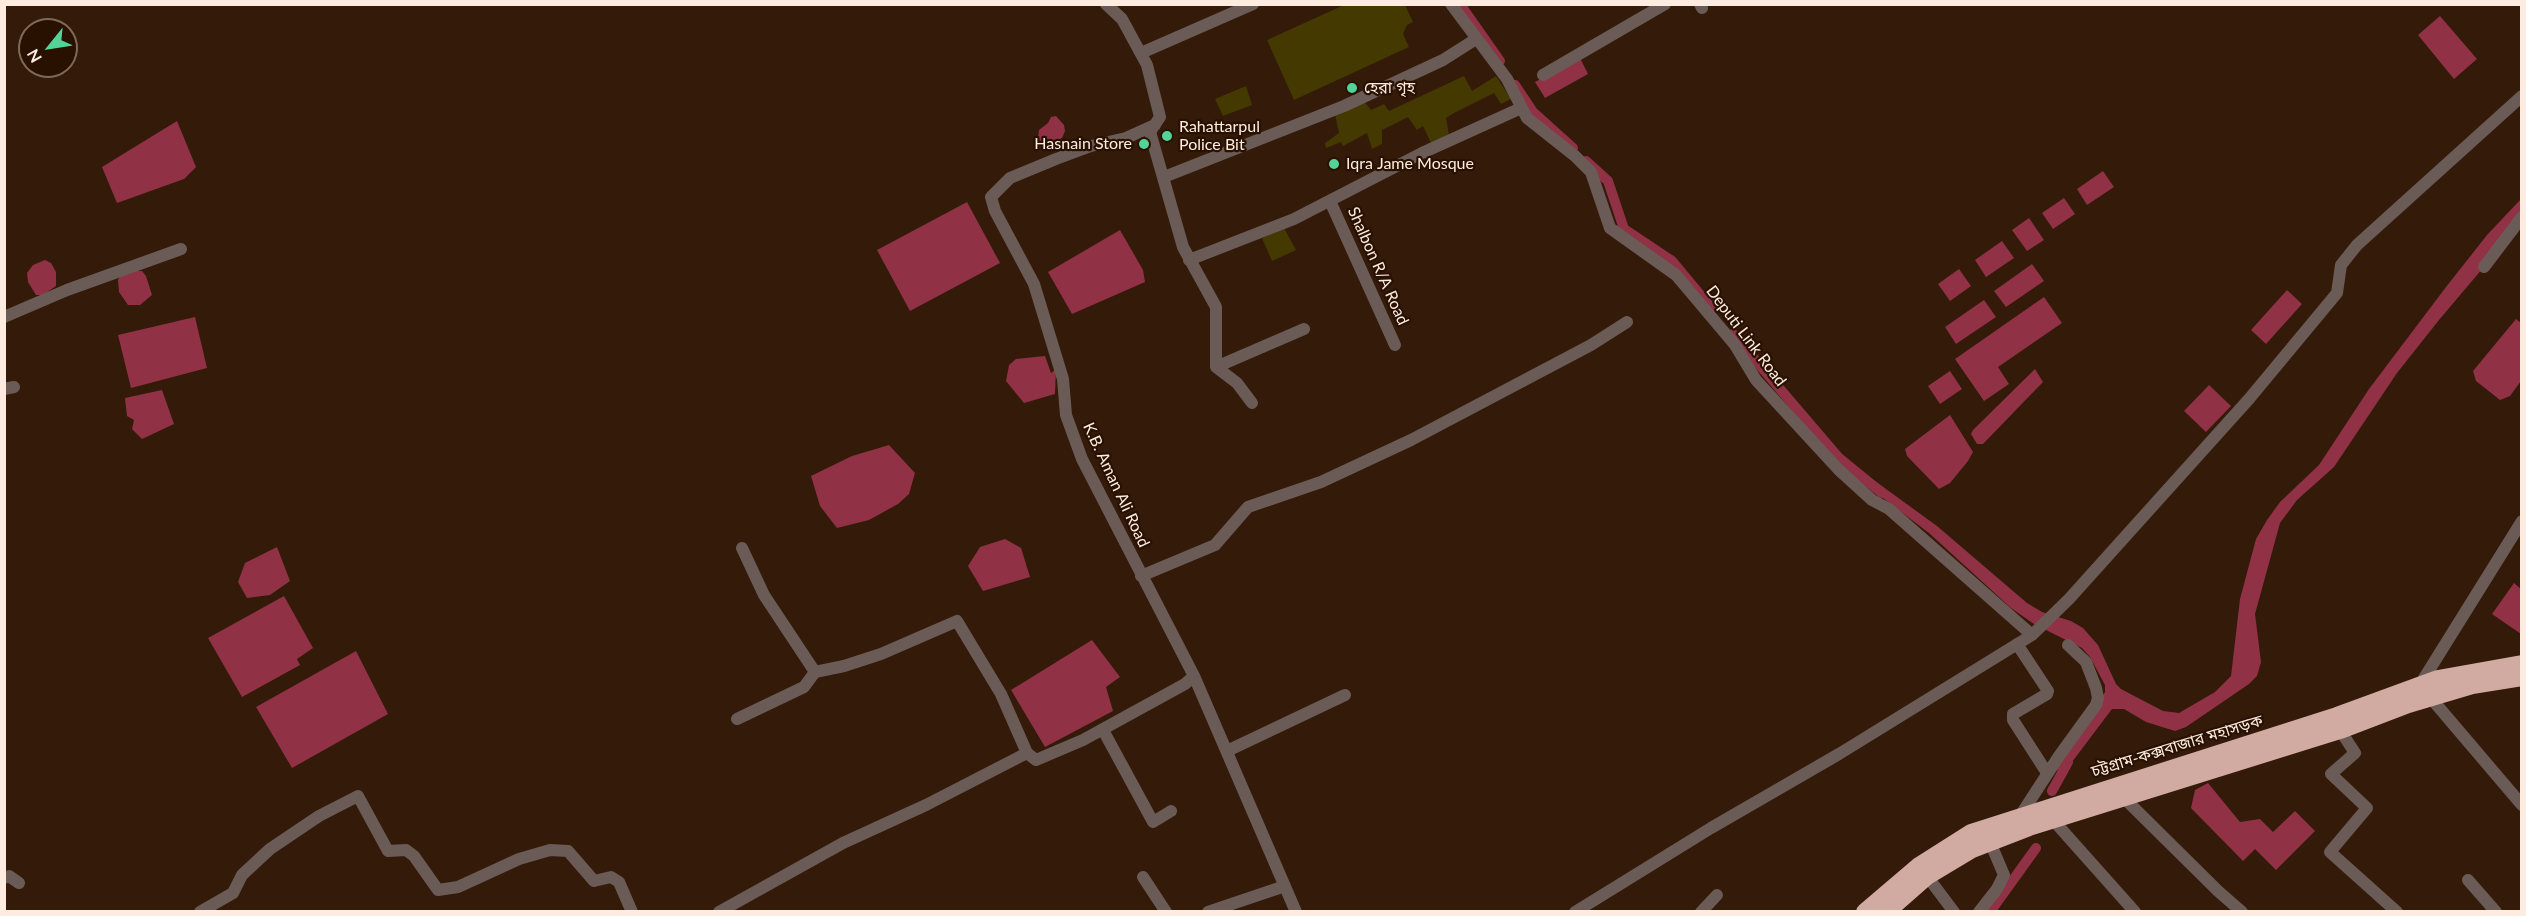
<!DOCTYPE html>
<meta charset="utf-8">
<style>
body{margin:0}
#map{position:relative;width:2526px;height:916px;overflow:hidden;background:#341a09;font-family:Lato,sans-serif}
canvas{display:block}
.frame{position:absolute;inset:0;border:6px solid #feece1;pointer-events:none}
.north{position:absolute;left:18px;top:18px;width:60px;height:60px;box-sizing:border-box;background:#291102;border:2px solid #7e695b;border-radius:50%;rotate:240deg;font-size:16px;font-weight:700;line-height:24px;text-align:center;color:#feece1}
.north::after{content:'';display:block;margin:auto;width:21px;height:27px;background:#52d397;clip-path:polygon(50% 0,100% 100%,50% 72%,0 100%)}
</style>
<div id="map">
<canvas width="2526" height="916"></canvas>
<div class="frame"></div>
<div class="north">N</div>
</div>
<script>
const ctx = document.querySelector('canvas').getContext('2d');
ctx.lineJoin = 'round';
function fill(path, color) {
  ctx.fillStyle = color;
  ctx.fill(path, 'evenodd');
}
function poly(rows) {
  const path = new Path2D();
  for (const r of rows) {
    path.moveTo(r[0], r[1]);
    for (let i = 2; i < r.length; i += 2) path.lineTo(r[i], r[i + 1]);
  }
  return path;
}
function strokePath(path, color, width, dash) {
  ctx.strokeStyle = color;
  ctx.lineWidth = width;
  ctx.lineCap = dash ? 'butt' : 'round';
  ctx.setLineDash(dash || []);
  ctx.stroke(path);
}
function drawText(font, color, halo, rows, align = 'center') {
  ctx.font = font + ' Lato,"Noto Sans Bengali",sans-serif';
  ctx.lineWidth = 4.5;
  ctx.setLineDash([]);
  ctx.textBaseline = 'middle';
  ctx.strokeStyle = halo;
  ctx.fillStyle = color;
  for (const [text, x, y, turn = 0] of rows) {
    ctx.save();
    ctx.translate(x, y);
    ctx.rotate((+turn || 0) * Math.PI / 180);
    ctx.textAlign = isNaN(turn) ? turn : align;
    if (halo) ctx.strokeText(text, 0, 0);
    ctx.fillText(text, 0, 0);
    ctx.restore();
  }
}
fill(poly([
 [1344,5,1405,5,1413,22,1407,25,1403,34,1409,47,1294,100,1267,40],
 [1464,76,1472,91,1496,76,1511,99,1501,104,1494,93,1454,113,1446,118,1449,135,1431,143,1423,126,1417,130,1408,117,1382,130,1382,144,1372,149,1367,133,1343,146,1341,142,1326,148,1325,143,1339,133,1335,114,1363,100,1371,110,1384,104,1389,111],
 [1246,86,1252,105,1223,116,1215,99],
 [1284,228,1296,250,1272,261,1262,238]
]), '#443900');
fill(poly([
 [2440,16,2477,59,2454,79,2418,35],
 [1580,58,1588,74,1545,98,1535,82],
 [1056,116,1064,125,1065,131,1062,138,1047,146,1037,144,1039,130,1048,123,1051,117],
 [177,121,196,167,184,179,117,203,102,167],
 [2103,171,2114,187,2087,205,2077,189],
 [2064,198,2075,214,2053,229,2042,213],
 [2521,199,2521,223,2439,320,2397,373,2334,467,2297,500,2280,523,2255,614,2261,662,2257,676,2249,684,2186,727,2175,731,2146,722,2124,709,2112,709,2066,770,2059,773,2057,769,2105,692,2105,685,2090,657,2082,648,2034,624,2011,608,1929,533,1871,489,1871,484,1875,481,1937,526,2027,603,2042,612,2071,621,2083,628,2098,645,2116,684,2121,689,2163,711,2179,713,2215,692,2231,676,2240,599,2256,539,2267,520,2280,502,2319,465,2369,389,2446,287,2487,235],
 [967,202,1000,263,910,311,877,250],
 [2029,218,2044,240,2027,251,2012,230],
 [1120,230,1143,270,1145,282,1072,314,1048,272],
 [2002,241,2014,258,1986,277,1975,260],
 [45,260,51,263,56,272,56,286,43,295,36,295,28,282,27,273,33,265],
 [2032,264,2044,281,2006,307,1994,291],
 [1959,269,1971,286,1950,301,1938,284],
 [136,271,142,271,146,276,152,295,140,305,128,305,119,292,118,280,120,276],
 [2287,290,2302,304,2266,344,2251,330],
 [2044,297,2062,323,1998,367,2009,384,1984,401,1955,359],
 [1984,300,1996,317,1956,344,1945,327],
 [195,317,207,368,131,388,118,335],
 [2516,319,2521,323,2521,381,2510,396,2500,400,2476,381,2473,371],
 [1045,356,1051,373,1056,369,1055,394,1024,403,1006,381,1009,365,1016,359],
 [2035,369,2043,382,1983,444,1977,444,1971,434,1973,430],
 [1950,371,1962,389,1940,404,1928,386],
 [2209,385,2231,406,2206,432,2184,411],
 [162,390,174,424,142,439,132,429,134,420,127,416,125,398],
 [1950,415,1973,452,1968,461,1950,483,1939,489,1907,456,1905,449],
 [889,445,915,473,909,494,898,504,869,520,837,528,820,506,811,476,852,456],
 [1005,539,1021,548,1030,577,983,591,968,566,980,547],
 [277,547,290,581,270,595,247,598,238,582,245,563],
 [2514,583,2521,589,2521,634,2492,614],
 [284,596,313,648,297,659,300,665,242,697,208,638],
 [1092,640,1120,677,1106,687,1113,711,1045,747,1011,690],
 [356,651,388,714,292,768,256,707],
 [2208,783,2240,822,2260,819,2273,832,2295,811,2315,831,2276,870,2255,849,2243,861,2191,808,2195,790]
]), '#903145');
strokePath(poly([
 [1460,4,1500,61],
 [1515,85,1533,112,1573,148],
 [1586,161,1608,181,1624,229,1672,261,1712,309],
 [1733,334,1839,458,1882,493],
 [2052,791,2068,762],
 [1990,912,2036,848]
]), '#903145', 10);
strokePath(poly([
 [1106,4,1122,19,1147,65,1160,117,1150,132,1183,247,1216,307,1216,367,1304,329],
 [1451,4,1507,79,1527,118,1575,156,1591,172,1610,228,1676,275,1735,345,1756,380,1839,470,1872,500,1889,509,2032,635],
 [1700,4,1702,8],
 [1141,53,1253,4],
 [1543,75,1665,4],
 [1155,125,1126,138,1091,146,1056,159,1010,178,991,197,995,211,1034,284,1063,379,1066,415,1082,459,1194,676,1296,912],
 [1164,177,1344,106,1443,60,1476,39],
 [1330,201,1395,345],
 [1189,260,1294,219,1422,153,1519,109],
 [2484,267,2522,217],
 [4,317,67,290,181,249],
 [1216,367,1237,383,1252,403],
 [4,389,14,387],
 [742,548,764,595,815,672,844,666,881,654,957,621,1001,694,1027,753],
 [1141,576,1215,545,1248,507,1321,482,1411,440,1591,345,1627,322],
 [2017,644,2048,691,2047,694,2013,714,2013,720,2047,773],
 [2418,688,2522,521],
 [2430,697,2522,805],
 [737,719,804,687,815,672],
 [1103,730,1153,822,1171,811],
 [2340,730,2355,753,2331,774,2367,808,2330,852,2397,912],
 [1227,751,1345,695],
 [2125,799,2218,891,2242,912],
 [2020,816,2059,756,2096,705,2098,698,2096,688,2086,662,2068,645],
 [2054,821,2135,912],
 [1927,876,1954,912],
 [1143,877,1166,912],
 [4,878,9,876,19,883],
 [2468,880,2496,912],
 [200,912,233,893,242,875,270,849,319,816,358,796,388,851,406,850,414,856,438,890,458,887,519,859,550,850,568,851,594,881,611,877,619,882,632,912],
 [719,912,843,843,926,805,1027,753,1036,760,1083,740,1185,684,1194,676],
 [1208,912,1285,886],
 [1575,912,1711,828,1839,754,2032,635,2069,599,2249,399,2337,293,2341,265,2357,245,2522,96],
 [1701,912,1717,895],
 [1979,912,1997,889,2004,875,1990,842]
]), '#6b5b57', 12);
strokePath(poly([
 [1865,912,1919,866,1971,833,2337,716,2438,679,2522,664],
 [1886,912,1927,876,1972,849,2029,827,2340,730,2408,704,2472,685,2522,677]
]), '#d1aaa1', 18);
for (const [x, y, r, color] of [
 [1352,88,6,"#52d397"],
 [1167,136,6,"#52d397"],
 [1144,144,6,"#52d397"],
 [1334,164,6,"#52d397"]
]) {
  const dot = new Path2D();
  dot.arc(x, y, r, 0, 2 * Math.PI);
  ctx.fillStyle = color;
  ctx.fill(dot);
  strokePath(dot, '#291102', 2);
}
drawText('16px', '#feece1', '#291102', [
 ["হেরা গৃহ",1364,88],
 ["Rahattarpul",1179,127],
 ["Police Bit",1179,145],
 ["Hasnain Store",1132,144,"right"],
 ["Iqra Jame Mosque",1346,164]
], 'left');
drawText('16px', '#feece1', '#291102', [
 ["Shalbon R/A Road",1378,266,66],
 ["Deputi Link Road",1746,336,53],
 ["K.B. Aman Ali Road",1116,485,65],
 ["চট্টগ্রাম-কক্সবাজার মহাসড়ক",2177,746,-17]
]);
</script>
